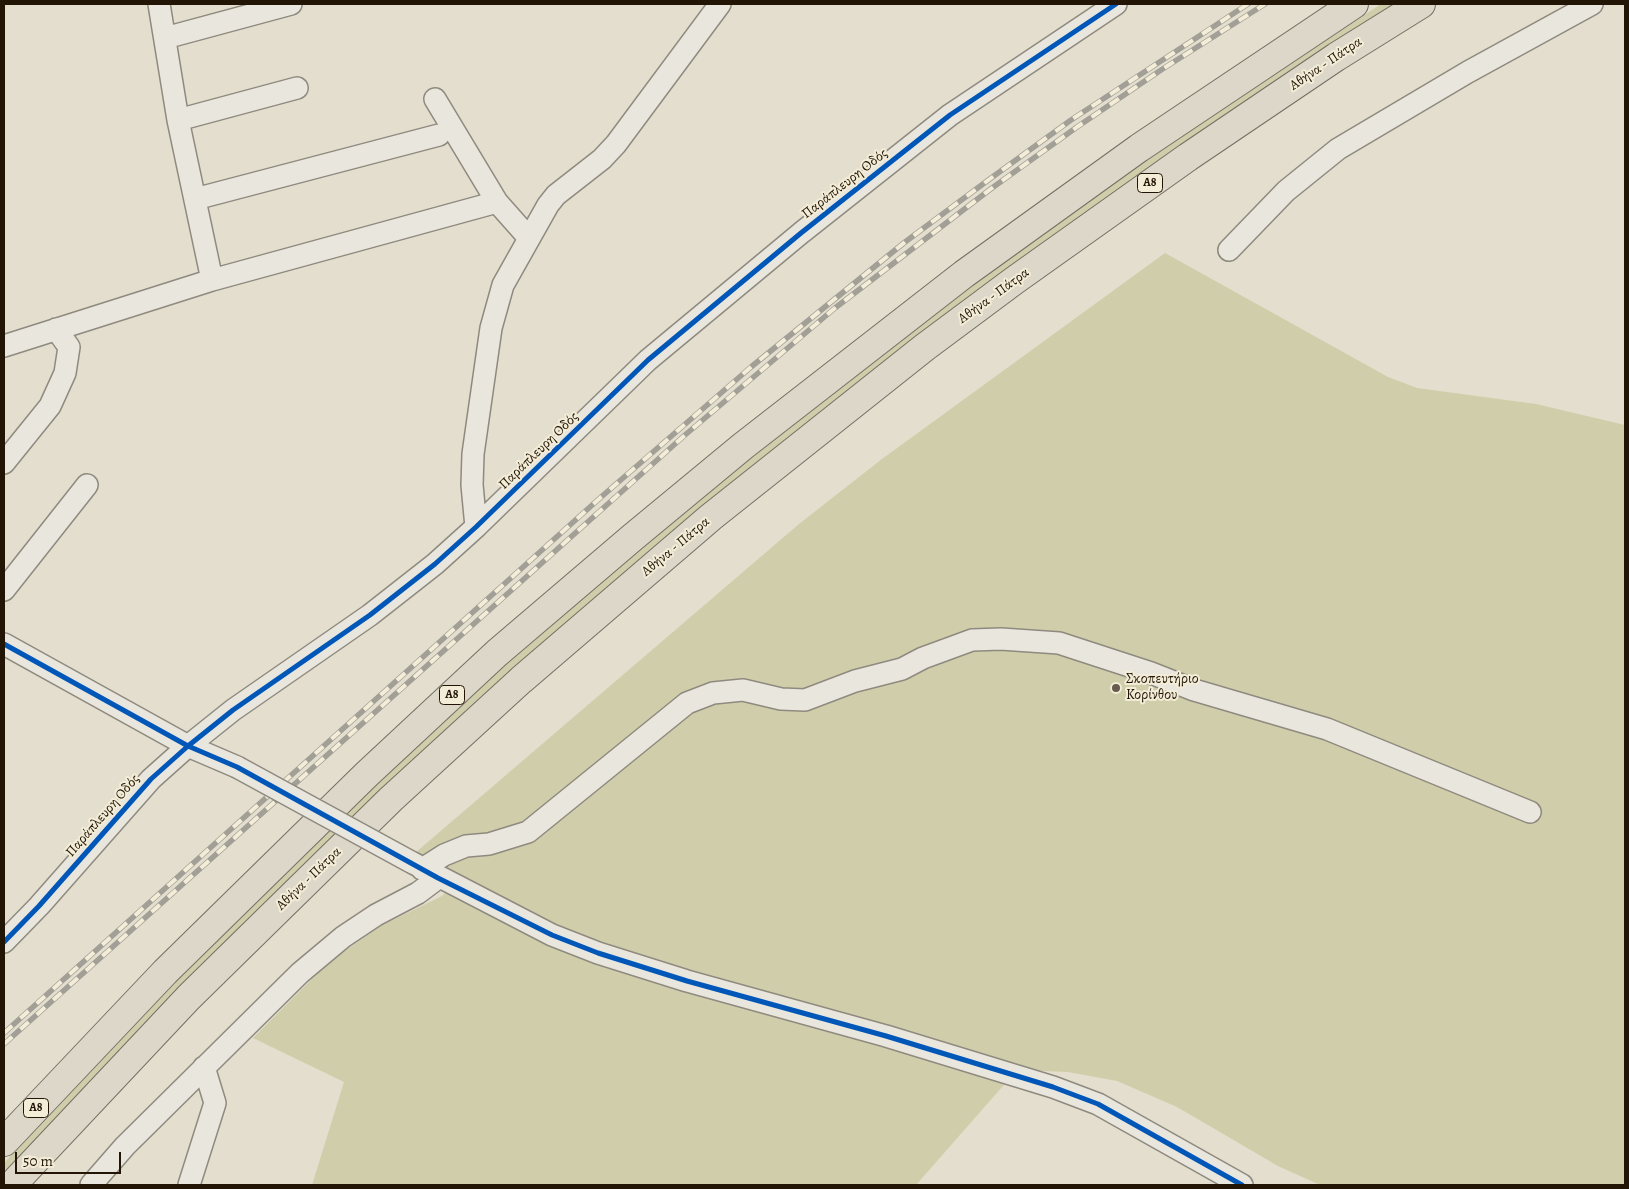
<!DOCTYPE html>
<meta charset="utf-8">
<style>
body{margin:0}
#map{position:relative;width:1629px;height:1189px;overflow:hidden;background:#e3decd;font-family:Alegreya,serif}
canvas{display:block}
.frame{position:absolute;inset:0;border:5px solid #231506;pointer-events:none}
.scale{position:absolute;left:15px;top:1152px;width:106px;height:22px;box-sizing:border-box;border:2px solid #231506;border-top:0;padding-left:6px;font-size:15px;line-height:18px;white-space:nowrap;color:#231506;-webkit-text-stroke:4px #f3edd8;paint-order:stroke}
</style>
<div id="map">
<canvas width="1629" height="1189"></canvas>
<div class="frame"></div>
<div class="scale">50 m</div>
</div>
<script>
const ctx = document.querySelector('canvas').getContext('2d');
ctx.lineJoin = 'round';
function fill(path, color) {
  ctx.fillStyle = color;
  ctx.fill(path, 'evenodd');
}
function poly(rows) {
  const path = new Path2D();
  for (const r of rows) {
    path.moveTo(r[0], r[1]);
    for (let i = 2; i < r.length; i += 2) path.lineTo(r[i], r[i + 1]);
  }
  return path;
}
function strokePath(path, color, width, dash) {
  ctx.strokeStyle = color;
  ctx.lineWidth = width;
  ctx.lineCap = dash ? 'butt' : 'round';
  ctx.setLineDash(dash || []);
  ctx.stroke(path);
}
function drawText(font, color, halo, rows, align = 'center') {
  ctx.font = font + ' Alegreya,serif';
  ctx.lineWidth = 4;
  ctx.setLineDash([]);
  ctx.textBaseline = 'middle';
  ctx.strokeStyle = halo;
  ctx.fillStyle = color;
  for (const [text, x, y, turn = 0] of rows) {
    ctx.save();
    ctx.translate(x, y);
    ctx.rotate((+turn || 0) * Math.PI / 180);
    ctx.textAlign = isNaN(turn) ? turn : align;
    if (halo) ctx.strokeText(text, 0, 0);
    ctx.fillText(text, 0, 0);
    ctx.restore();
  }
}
fill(poly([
 [1381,4,1396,4,1329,46,1181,146,978,291,729,485,621,576,486,693,382,789,255,913,155,1013,4,1174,4,1163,149,1008,249,907,428,736,507,664,615,571,724,479,973,285,1147,160],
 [1165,253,1388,377,1417,388,1536,404,1625,425,1625,1185,1320,1185,1278,1166,1177,1107,1117,1081,1068,1072,1017,1070,916,1185,312,1185,344,1082,253,1038,330,961,381,926,442,896,461,878,415,853,799,524,882,459]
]), '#d0ceaa');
const minor = poly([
 [159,4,178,120,212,280],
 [165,38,291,4],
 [435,99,497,202],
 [178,120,297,88],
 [195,199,439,135],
 [1229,250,1286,191,1338,149,1468,72,1592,4],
 [4,346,212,280,497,202,528,237],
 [4,463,50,406,65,373,69,347,56,329],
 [476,527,472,485,473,454,491,328,503,285,548,205,556,195,602,159,616,144,720,4],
 [4,590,87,485],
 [4,644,188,746,237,767],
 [413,863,552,935,598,953,687,981,886,1036,1053,1087,1098,1104,1242,1185],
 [422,869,444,855,466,846,489,844,528,832,687,703,713,693,743,690,781,699,805,700,855,681,902,669,923,658,972,640,1001,639,1059,643,1151,673,1194,690,1327,729,1530,812],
 [4,942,39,906,151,779,188,746,233,710,370,615,435,564,476,527,648,360,801,233,950,115,1116,4],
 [91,1185,125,1146,300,973,343,937,376,915,418,893,438,878],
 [189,1185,215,1103,204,1067]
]);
const highway = poly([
 [4,1142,165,972,367,774,497,653,633,537,743,446,964,274,1139,148,1354,4],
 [12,1185,189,997,391,799,521,680,711,517,925,347,1015,280,1188,157,1336,57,1421,4]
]);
strokePath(minor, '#8f8a7f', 24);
strokePath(highway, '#746f64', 30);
strokePath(minor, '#e9e6de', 21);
strokePath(highway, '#ddd7c9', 28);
const rail = poly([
 [4,1033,600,498,751,367,905,242,987,181,1071,120,1248,4],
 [4,1044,685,435,835,308,992,188,1077,127,1161,70,1265,4]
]);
strokePath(rail, '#a29f97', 5.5);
strokePath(rail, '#f3edd8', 4, [11]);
const minorBridge = poly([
 [237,767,411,862]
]);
strokePath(minorBridge, '#8f8a7f', 24, []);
strokePath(minorBridge, '#e9e6de', 21);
strokePath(poly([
 [4,644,188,746,237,767,438,878,552,935,598,953,687,981,886,1036,1053,1087,1098,1104,1242,1185],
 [4,942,39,906,151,779,188,746,233,710,370,615,435,564,476,527,648,360,801,233,950,115,1116,4]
]), '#0057b8', 5);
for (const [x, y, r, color] of [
 [1116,688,5,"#665b4c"]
]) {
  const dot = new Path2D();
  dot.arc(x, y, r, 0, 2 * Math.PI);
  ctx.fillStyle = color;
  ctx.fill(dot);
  strokePath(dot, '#f3edd8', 2);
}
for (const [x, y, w] of [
 [1150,183,25],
 [452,695,25],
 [36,1108,25]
]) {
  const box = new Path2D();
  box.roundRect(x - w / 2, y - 9.5, w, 19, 4);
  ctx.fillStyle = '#f3edd8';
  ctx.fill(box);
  strokePath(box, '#231506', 1);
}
drawText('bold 12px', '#231506', null, [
 ["Α8",1150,183],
 ["Α8",452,695],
 ["Α8",36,1108]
]);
drawText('14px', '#231506', '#f3edd8', [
 ["Αθήνα - Πάτρα",1326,64,-34],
 ["Παράπλευρη Οδός",845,184,-38],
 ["Αθήνα - Πάτρα",994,296,-36],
 ["Παράπλευρη Οδός",539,451,-44],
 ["Αθήνα - Πάτρα",676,547,-40],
 ["Παράπλευρη Οδός",103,816,-49],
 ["Αθήνα - Πάτρα",309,879,-44]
]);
drawText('14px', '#231506', '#f3edd8', [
 ["Σκοπευτήριο",1126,680],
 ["Κορίνθου",1126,696]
], 'left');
</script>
